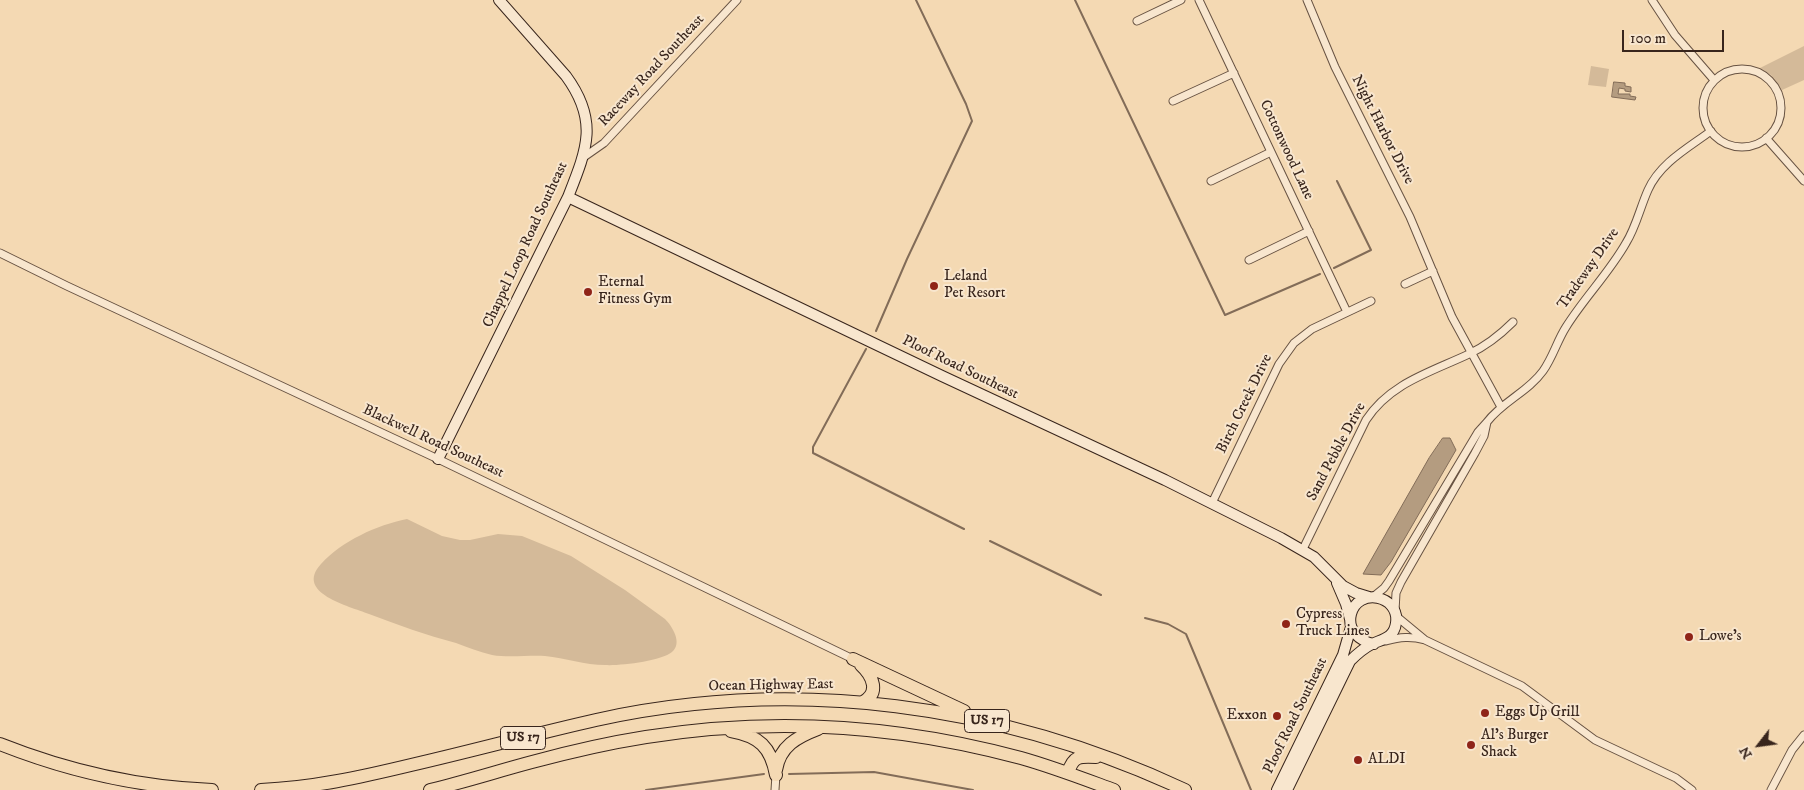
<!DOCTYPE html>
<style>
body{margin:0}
#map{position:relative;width:1804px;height:790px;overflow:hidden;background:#f4d9b3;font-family:"IM FELL DW Pica",serif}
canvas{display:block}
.north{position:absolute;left:1734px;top:720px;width:50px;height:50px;-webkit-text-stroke:4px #f8e6ce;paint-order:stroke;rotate:240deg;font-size:14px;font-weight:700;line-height:20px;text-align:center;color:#38251c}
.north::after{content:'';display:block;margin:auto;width:18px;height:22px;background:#38251c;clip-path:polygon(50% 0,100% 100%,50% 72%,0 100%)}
.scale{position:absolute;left:1622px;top:30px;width:102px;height:22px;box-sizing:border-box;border:2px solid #38251c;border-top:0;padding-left:6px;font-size:15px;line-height:18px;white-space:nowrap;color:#38251c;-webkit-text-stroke:4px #f8e6ce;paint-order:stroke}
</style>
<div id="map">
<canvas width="1804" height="790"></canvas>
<div class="north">N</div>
<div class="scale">100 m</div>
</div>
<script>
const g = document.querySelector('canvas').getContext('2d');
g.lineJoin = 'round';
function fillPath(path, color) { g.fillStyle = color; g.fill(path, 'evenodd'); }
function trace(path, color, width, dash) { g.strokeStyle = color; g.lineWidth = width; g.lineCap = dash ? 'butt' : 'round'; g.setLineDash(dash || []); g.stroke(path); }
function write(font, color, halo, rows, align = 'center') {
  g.font = font + ' "IM FELL DW Pica",serif'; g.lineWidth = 4; g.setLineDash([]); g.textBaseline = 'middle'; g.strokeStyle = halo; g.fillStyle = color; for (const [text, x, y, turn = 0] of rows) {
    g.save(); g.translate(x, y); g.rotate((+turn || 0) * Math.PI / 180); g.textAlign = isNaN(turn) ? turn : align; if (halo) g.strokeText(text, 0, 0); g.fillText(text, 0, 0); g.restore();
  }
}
const green = new Path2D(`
 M1804,46V80L1782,90L1771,75L1758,69Z
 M1591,66L1609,69L1606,87L1588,85Z
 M407,519L442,536L460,540H470L498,534L522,536L571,556L625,590L665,619C672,626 683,643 672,652C661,661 620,666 605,665C585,665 565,658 545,656C528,655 509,658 492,655C480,652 467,647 456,643C426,635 398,625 369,614C349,606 294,593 321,564C342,541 377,525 407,519Z`);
const water = new Path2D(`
 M1614,82L1625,83V86L1631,87V92L1625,91V89L1619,88L1618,94H1630V96L1636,97L1635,100L1612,97Z
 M1443,438H1450L1456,450L1391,562L1381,575L1363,574L1429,458Z`);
const stream = new Path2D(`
 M1075,0L1225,315L1320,274
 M1334,268L1371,250L1337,181
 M876,331L907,259L972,121L966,104L916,0
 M866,349L813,447V453L964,529
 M990,541L1101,595
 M1145,618L1168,624L1186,634L1251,790
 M789,774L874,772L973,790
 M646,790L764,774`);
const street = new Path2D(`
 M1199,0L1347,312
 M1307,0L1335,67L1410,217L1452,317L1501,407
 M1652,0L1675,35L1714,80
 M1137,21L1181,0
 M1703 108a39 39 0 1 1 78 0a39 39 0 1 1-78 0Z
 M1173,101L1234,73
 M1766,138L1804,181
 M584,157L604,143L737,0
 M1211,181L1271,152
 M0,253L67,286L438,459L853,659
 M1249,260L1309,231
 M1405,284L1433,271
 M1487,422C1503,401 1528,392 1543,371C1553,357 1557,341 1566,327C1584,298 1609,273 1626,243C1636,227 1640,208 1648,190C1660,163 1688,148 1711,131
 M1212,503L1279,364L1294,343L1312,329L1371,301
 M1303,549L1366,420C1390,383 1431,372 1469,354C1486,346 1500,335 1513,322
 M1373,597L1384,588L1389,581L1478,432L1487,422L1484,436L1475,453L1401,582L1396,593L1395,611
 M1425,640L1522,686L1595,740L1676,778L1692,790
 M1386,641C1400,637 1411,636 1425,640L1396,616
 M775,790L776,775
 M1771,790L1792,750L1804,735`);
const secondary = new Path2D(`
 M568,197L942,376L1165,480L1281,538L1314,557L1343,586L1356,593L1369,597
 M438,459L568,197C587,149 599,121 566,76L499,0
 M1337,583L1346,604L1350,619
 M1277,790L1343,655L1351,627
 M1287,790L1350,661C1357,654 1364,648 1372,644C1383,639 1394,638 1396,623C1400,595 1358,587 1351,614C1347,630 1359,641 1374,644`);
const highway = new Path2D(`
 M853,659L964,711
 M861,665C873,676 880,693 863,702
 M731,731C759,736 771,747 776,775
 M0,744C68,771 139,787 212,790
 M776,770C780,746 797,737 818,729
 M1068,773C1073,756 1079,756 1096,757
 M261,790C312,788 361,777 411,765C472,751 534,734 596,720C795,676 1001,704 1185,790
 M430,790C464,782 498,771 532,762C569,752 608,743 646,737C771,717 899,725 1021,758C1053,767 1084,779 1114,790`);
const markers = [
 [934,286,5,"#8f2418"],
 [588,292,5,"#8f2418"],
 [1286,624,5,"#8f2418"],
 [1689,637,5,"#8f2418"],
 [1485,713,5,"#8f2418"],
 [1277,716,5,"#8f2418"],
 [1471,745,5,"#8f2418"],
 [1358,760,5,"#8f2418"]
];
const shields = [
 [987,721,45],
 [523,738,45]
];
const shieldNames = [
 ["US 17",987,721],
 ["US 17",523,738]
];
const streetNames = [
 ["Raceway Road Southeast",652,71,-47],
 ["Night Harbor Drive",1382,130,63],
 ["Cottonwood Lane",1286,150,65],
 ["Chappel Loop Road Southeast",526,245,-65],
 ["Tradeway Drive",1589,269,-55],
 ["Ploof Road Southeast",960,368,26],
 ["Birch Creek Drive",1245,404,-64],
 ["Blackwell Road Southeast",433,442,25],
 ["Sand Pebble Drive",1337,452,-62],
 ["Ocean Highway East",771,686,-1],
 ["Ploof Road Southeast",1296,716,-64]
];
const poiNames = [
 ["Leland",944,277],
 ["Pet Resort",944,294],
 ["Eternal",598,283],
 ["Fitness Gym",598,300],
 ["Cypress",1296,615],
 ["Truck Lines",1296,632],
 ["Lowe's",1699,637],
 ["Eggs Up Grill",1495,713],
 ["Exxon",1267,716,"right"],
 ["Al's Burger",1481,736],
 ["Shack",1481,753],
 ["ALDI",1368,760]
];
fillPath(green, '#d4ba99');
fillPath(water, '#b49c80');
trace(water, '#826c58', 1);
trace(stream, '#826c58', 2);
trace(street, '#675242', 9);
trace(secondary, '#38251c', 12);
trace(highway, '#38251c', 14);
trace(street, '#f8e6ce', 7);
trace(secondary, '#f8e6ce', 10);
trace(highway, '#f4d9b3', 12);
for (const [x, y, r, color] of markers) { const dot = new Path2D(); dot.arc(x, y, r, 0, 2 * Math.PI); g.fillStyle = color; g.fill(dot); trace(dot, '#f8e6ce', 2); }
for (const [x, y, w] of shields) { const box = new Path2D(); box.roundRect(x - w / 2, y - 11.5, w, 23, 4); g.fillStyle = '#f8e6ce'; g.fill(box); trace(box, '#38251c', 1); }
write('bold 14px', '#38251c', null, shieldNames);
write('15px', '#38251c', '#f8e6ce', streetNames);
write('15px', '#38251c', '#f8e6ce', poiNames, 'left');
</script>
